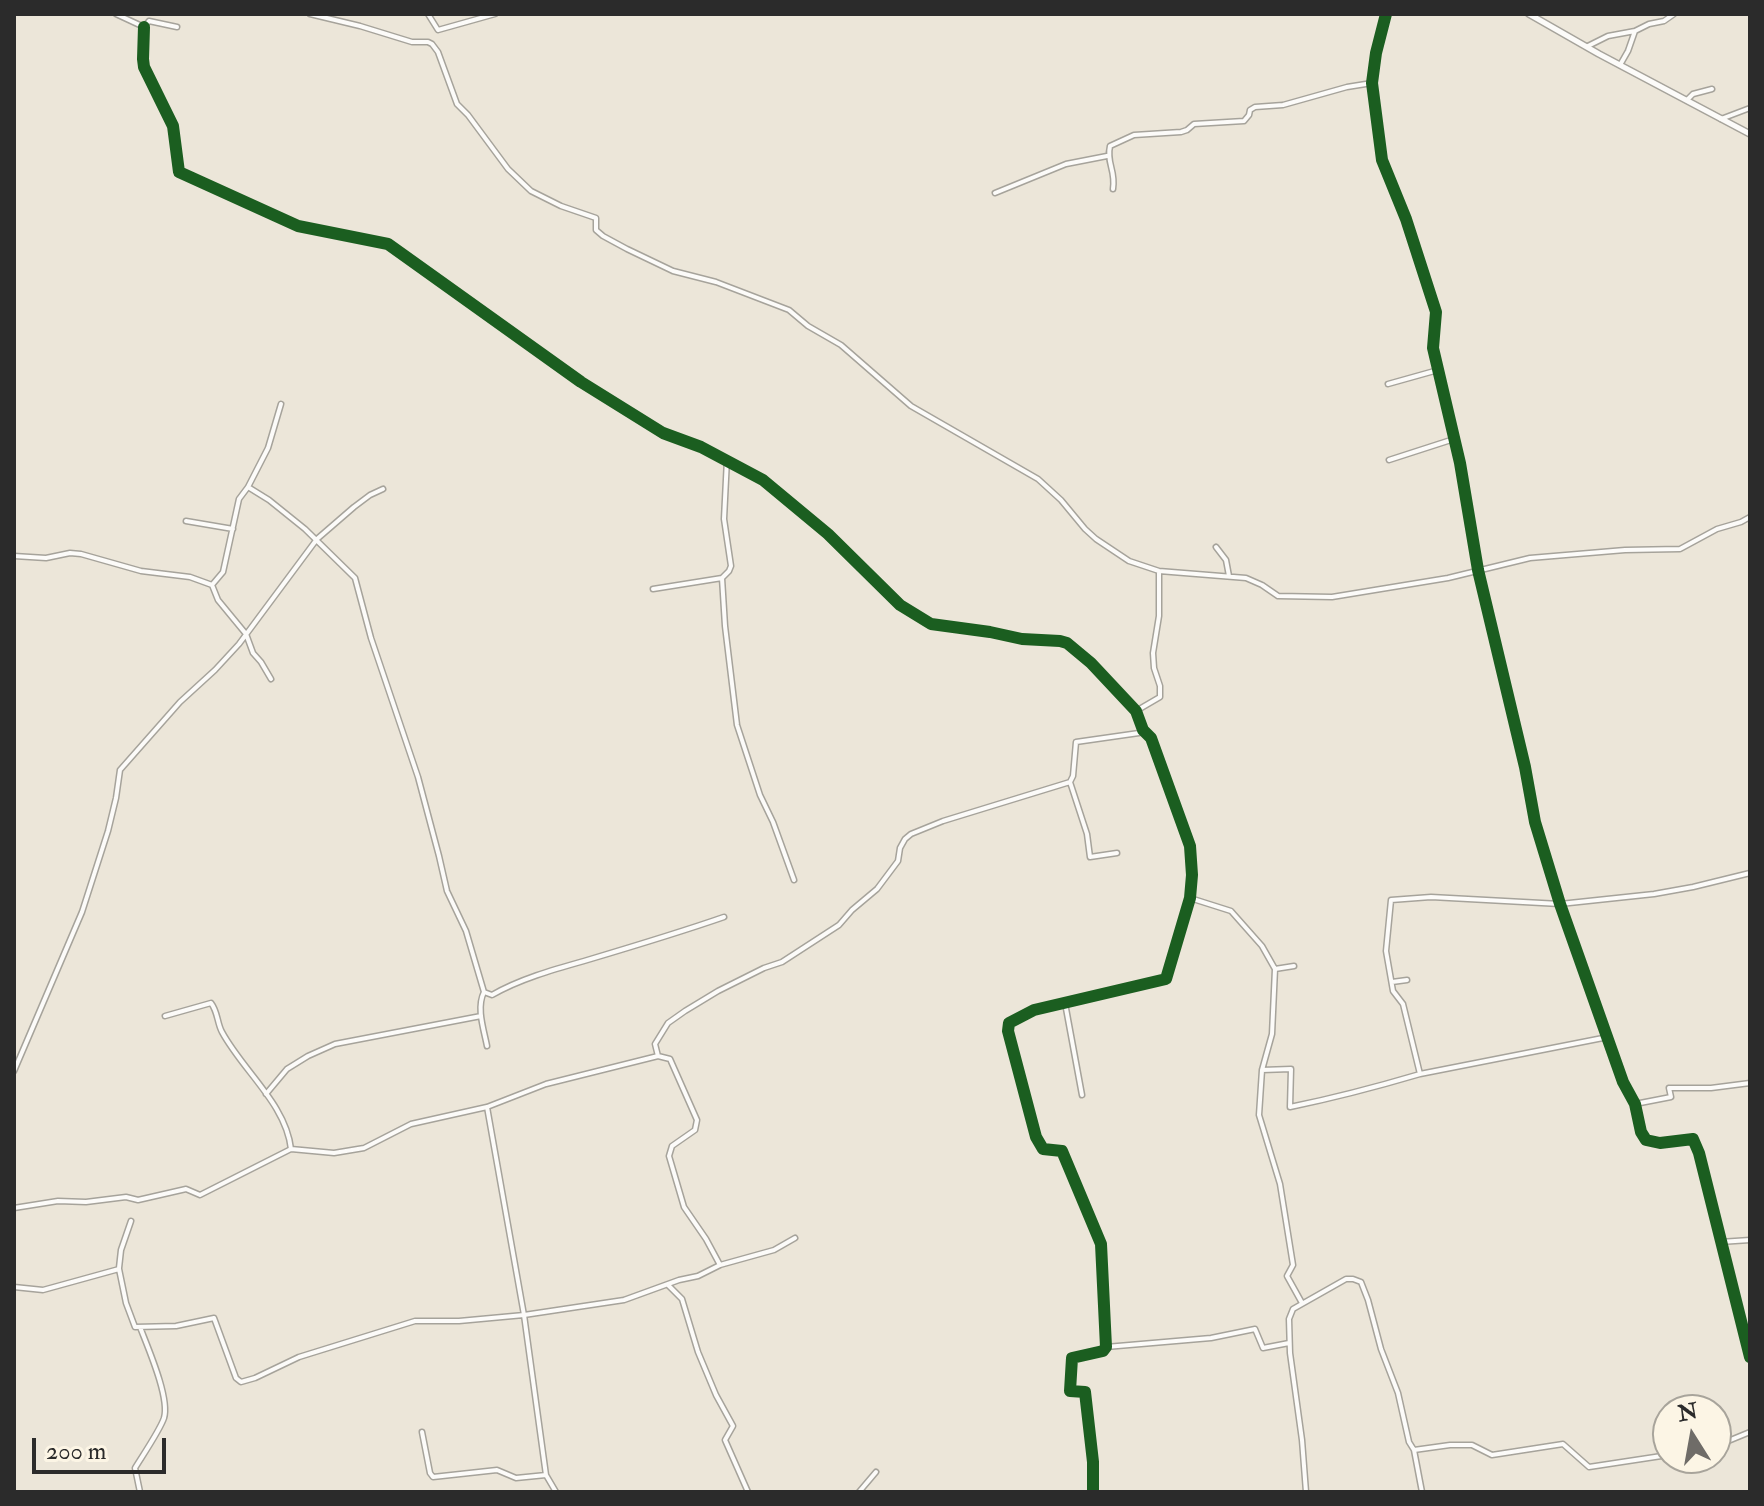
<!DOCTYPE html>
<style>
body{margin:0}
#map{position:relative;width:1764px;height:1506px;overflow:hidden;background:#ece6d9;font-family:"IM FELL Double Pica",serif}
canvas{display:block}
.frame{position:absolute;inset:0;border:16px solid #2b2b2b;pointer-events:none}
.north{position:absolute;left:1652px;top:1394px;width:80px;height:80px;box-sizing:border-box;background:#fcf5e5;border:2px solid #a8a49b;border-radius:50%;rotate:349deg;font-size:22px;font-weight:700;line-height:32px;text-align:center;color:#2b2b2b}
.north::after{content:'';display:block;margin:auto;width:28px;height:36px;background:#6f6c68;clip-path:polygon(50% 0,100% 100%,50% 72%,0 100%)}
.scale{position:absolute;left:32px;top:1438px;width:134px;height:36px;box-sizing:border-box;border:4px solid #2b2b2b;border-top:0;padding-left:10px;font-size:24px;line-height:28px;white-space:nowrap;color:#2b2b2b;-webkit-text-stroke:6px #fcf5e5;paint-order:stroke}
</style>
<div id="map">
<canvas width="1764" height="1506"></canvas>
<div class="frame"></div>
<div class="north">N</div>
<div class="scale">200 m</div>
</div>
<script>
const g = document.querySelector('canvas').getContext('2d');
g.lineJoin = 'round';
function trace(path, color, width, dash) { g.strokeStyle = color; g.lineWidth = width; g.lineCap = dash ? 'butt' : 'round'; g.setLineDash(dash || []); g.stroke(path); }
const minor = new Path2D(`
 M116,14L144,27L149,21L177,27
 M310,14L360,26L412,42H428L432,44L438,52L457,104L468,115L508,169L531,191L561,206L596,218V230L603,236L627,249L673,271L716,282L789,310L808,326L841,345L911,406L1038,479L1061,500L1085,529L1096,539L1129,561L1159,571L1246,578L1262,585L1278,596L1332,597L1448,578L1530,558L1625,550L1680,549L1717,529L1741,522L1750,517
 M428,14L438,30L495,14
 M1386,14L1376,53L1372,83L1382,160L1406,219L1436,312L1433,348L1460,463L1478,570L1525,767L1535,822L1560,904L1623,1082L1635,1104L1641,1132L1646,1140L1660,1143L1693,1139L1699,1153L1750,1357
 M144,27L143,59L144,67L173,126L179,172L298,226L388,244L581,382L663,433L701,447L763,480L828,534L900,605L931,624L990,632L1022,639L1060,641L1067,643L1091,663L1136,711L1143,730L1151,738L1190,846L1192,875L1190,898L1166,979L1034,1010L1009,1023L1008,1031L1036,1137L1043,1149L1062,1151L1101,1244L1106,1347L1103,1351L1072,1358L1070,1391L1085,1392L1093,1462V1492
 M1588,46L1608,36L1635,31L1649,24L1664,21L1674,14
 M1620,65L1628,51L1635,31
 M1687,100L1693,94L1712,89
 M1721,119L1750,108
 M1113,189C1116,170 1106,163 1110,146L1134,135L1181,132L1187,130L1194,124L1244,121L1249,115L1250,110L1255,107L1283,105L1347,87L1372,83
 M995,193L1066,164L1107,156
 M1388,384L1438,370
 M727,459L724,519L731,566L729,571L722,578L725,626L737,725L760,795L773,822L794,880
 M1389,460L1454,439
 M248,487L269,500L305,529L355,578L371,638L418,777L439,856L447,891L466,931L484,992C476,1008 484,1030 487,1046
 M186,521L233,529
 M1216,547L1226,560L1229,576
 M14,556L46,558L70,553L81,554L141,571L190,577L212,585L218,600L246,634L253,653L261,662L271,679
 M212,585L223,572L239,499L248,487L268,448L281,404
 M653,589L722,578
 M1136,711L1160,697V686L1154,668L1153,653L1159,616V571
 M1070,782L1087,834L1090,857L1117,853
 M1190,898L1231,911L1262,946L1275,969L1272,1034L1262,1070L1259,1115L1280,1184L1293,1265L1287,1276L1302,1303
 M1275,969L1294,966
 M1392,982L1407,980
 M484,992L492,995C520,979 552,970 584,961C631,947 678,933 724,917
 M1065,1003L1082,1095
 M165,1016L211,1003C218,1012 217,1023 222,1032C243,1071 286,1104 291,1149
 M1608,1037L1420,1074L1403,1004L1393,991L1386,951L1391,900L1431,897L1560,904L1654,894L1693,887L1750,873
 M1262,1070L1291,1069L1290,1107C1334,1098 1376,1087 1420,1074
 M14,1071L82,912L108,831L116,798L120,770L180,702L215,670L239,644L317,539L354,507L370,495L383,489
 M266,1094L287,1069L308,1056L335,1044L481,1016
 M1635,1104L1671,1097L1669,1088H1711L1750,1083
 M487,1107L524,1315L546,1475L556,1492
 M14,1208L58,1201L86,1202L126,1197L138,1200L186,1189L200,1195L291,1149L334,1153L364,1148L411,1124L487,1107L546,1084L658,1056
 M795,1238L774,1250L720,1265L706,1239L684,1207L669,1156L672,1146L695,1130L697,1120L670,1059L658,1056L655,1044L668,1023L685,1011L718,991L764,968L782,962L839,925L852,910L877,889L898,861L900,848L905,839L911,834L943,821L1070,782L1073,776L1076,742L1139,733L1143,730
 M1720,1242L1750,1240
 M119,1268L121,1250L131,1221
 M668,1285L682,1299L698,1352L716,1395L733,1426L725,1440L748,1492
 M14,1287L43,1290L119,1269L126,1303L135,1327L176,1326L214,1318L236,1378L241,1382L255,1378L299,1357L415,1321H459L524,1315L624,1300L679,1280L698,1276L720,1265
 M1106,1347L1211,1338L1255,1329L1263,1348L1289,1343
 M422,1432L430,1473L433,1477L497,1470L516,1478L546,1475
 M1716,1446L1750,1432
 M1414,1450L1450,1445H1472L1492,1455L1563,1444L1589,1467L1668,1455
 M140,1492L135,1468C143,1455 160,1430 164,1418C170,1398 148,1348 140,1327
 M859,1492L876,1472
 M1306,1492L1302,1440L1290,1353L1289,1319L1293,1309L1346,1279H1353L1361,1282L1368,1300L1381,1349L1398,1393L1409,1442L1414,1450L1422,1492`);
const tertiary = new Path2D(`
 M1529,14L1599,54L1750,134`);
const cycleway = new Path2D(`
 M1386,14L1376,53L1372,83L1382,160L1406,219L1436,312L1433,348L1460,463L1478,570L1525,767L1535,822L1560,904L1623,1082L1635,1104L1641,1132L1646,1140L1660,1143L1693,1139L1699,1153L1750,1357
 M144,27L143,59L144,67L173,126L179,172L298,226L388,244L581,382L663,433L701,447L763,480L828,534L900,605L931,624L990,632L1022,639L1060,641L1067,643L1091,663L1136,711L1143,730L1151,738L1190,846L1192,875L1190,898L1166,979L1034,1010L1009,1023L1008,1031L1036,1137L1043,1149L1062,1151L1101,1244L1106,1347L1103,1351L1072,1358L1070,1391L1085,1392L1093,1462V1492`);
trace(minor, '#a6a39b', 7);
trace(tertiary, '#a6a39b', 8);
trace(minor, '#fcfbf9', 4);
trace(tertiary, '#fcfbf9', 5);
trace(cycleway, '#1b5e20', 12);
</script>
